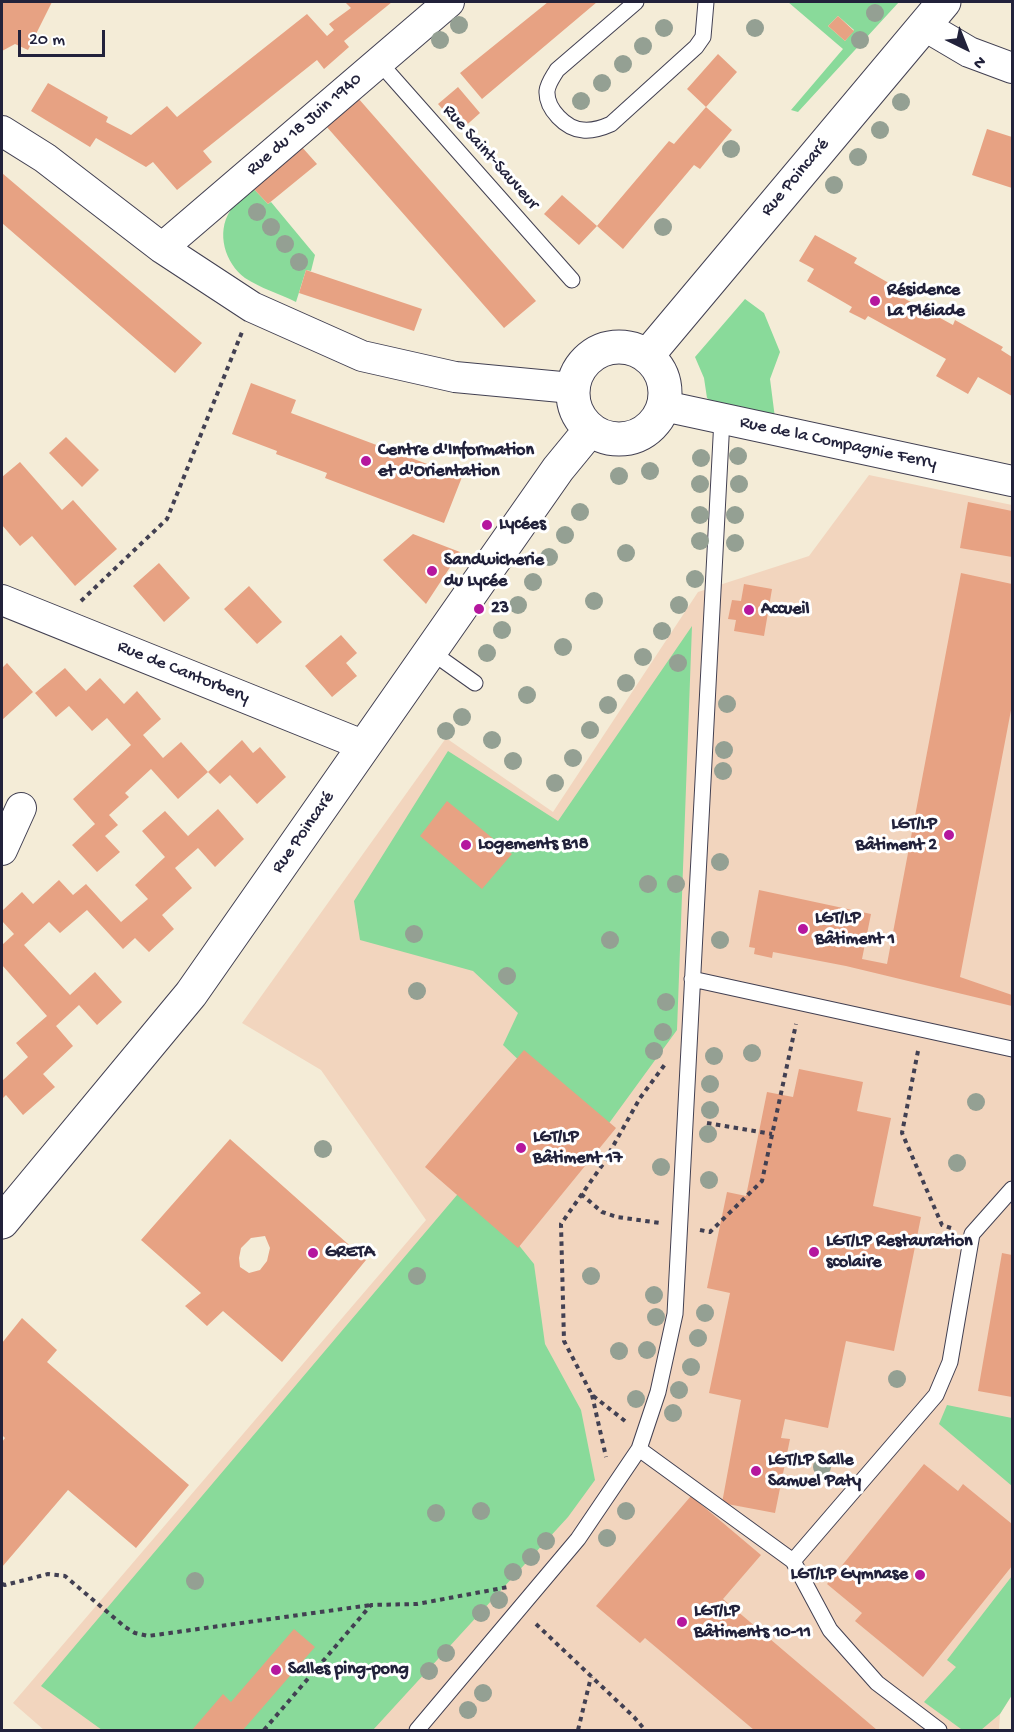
<!DOCTYPE html>
<meta charset="utf-8">
<style>
body{margin:0}
#map{position:relative;width:1014px;height:1732px;overflow:hidden;background:#f4ecd7;font-family:"Gochi Hand",sans-serif}
canvas{display:block}
.frame{position:absolute;inset:0;border:3px solid #22223b;pointer-events:none}
.north{position:absolute;left:936px;top:18px;width:60px;height:60px;-webkit-text-stroke:4px #fff;paint-order:stroke;rotate:137deg;font-size:16px;font-weight:700;line-height:24px;text-align:center;color:#22223b}
.north::after{content:'';display:block;margin:auto;width:21px;height:27px;background:#22223b;clip-path:polygon(50% 0,100% 100%,50% 72%,0 100%)}
.scale{position:absolute;left:18px;top:30px;width:87px;height:27px;box-sizing:border-box;border:3px solid #22223b;border-top:0;padding-left:8px;font-size:18px;line-height:21px;white-space:nowrap;color:#22223b;-webkit-text-stroke:4px #fff;paint-order:stroke}
</style>
<div id="map">
<canvas width="1014" height="1732"></canvas>
<div class="frame"></div>
<div class="north">N</div>
<div class="scale">20 m</div>
</div>
<script>
const g = document.querySelector('canvas').getContext('2d');
g.lineJoin = 'round';
function fillPath(path, color) { g.fillStyle = color; g.fill(path, 'evenodd'); }
function trace(path, color, width, dash) { g.strokeStyle = color; g.lineWidth = width; g.lineCap = dash ? 'butt' : 'round'; g.setLineDash(dash || []); g.stroke(path); }
function write(font, color, halo, rows, align = 'center') {
  g.font = font + ' "Gochi Hand",sans-serif'; g.lineWidth = 6; g.setLineDash([]); g.textBaseline = 'middle'; g.strokeStyle = halo; g.fillStyle = color; for (const [text, x, y, turn = 0] of rows) {
    g.save(); g.translate(x, y); g.rotate((+turn || 0) * Math.PI / 180); g.textAlign = isNaN(turn) ? turn : align; if (halo) g.strokeText(text, 0, 0); g.fillText(text, 0, 0); g.restore();
  }
}
const built = new Path2D(`
 M869,475L1012,505V1695L1000,1714L999,1730H44L13,1703L426,1220L321,1070L242,1023L446,738L553,812L698,592L809,556Z`);
const green = new Path2D(`
 M788,2H899L798,112L791,110L843,49ZM838,16L854,30L845,41L828,26Z
 M252,187L268,204L271,202L315,255L311,271L306,270L296,302C280,294 260,288 245,278C225,263 216,233 230,211C236,202 245,195 252,187Z
 M745,299L764,313L780,352L770,379L775,418L716,405L707,398L704,378L695,357Z
 M692,626L677,1030L599,1137L503,1045L518,1013L473,971L360,940L354,901L448,751L558,821Z
 M468,1182L534,1264L545,1344L581,1410L595,1480L568,1517L373,1730H102L41,1686Z
 M947,1405L1012,1418V1486L939,1424Z
 M1012,1576V1695L1000,1714L981,1730L961,1729L924,1702L956,1667L947,1660Z`);
const building = new Path2D(`
 M2,2H52L28,50L15,44L2,51Z
 M345,2H392L344,41L349,47L324,69L317,60L203,151L212,162L177,190L153,162L146,167L96,138L90,147L31,111L48,83L108,117L106,122L131,135L167,106L177,117L307,14L327,36L334,30L329,24L351,8Z
 M548,2H597L482,99L460,73Z
 M838,16L854,31L845,41L828,26Z
 M718,54L737,72L706,107L687,89Z
 M458,87L480,113L461,130L438,104Z
 M358,98L536,301L504,328L326,126Z
 M706,107L732,130L700,169L694,165L623,249L597,226L579,245L544,214L562,195L597,226L669,141L674,144Z
 M987,129L1012,137V188L972,175Z
 M301,146L317,164L268,204L252,187Z
 M2,173L202,343L175,373L2,223Z
 M815,235L857,258L854,263L901,290L898,295L953,325L955,320L1003,347L1001,350L1012,357V396L978,377L968,394L936,376L946,359L868,316L865,320L849,312L852,307L807,281L814,269L799,261Z
 M306,270L422,309L414,331L299,293Z
 M251,383L296,400L291,413L462,477L444,523L325,478L327,473L276,454L277,451L232,434Z
 M66,437L99,470L82,487L49,453Z
 M20,462L62,510L73,500L117,549L75,586L32,536L20,546L2,525V477Z
 M968,502L1012,511V557L960,548Z
 M413,534L460,552L426,604L383,560Z
 M159,563L190,598L164,622L133,586Z
 M961,573L1012,584V705L960,977L1012,995V1006L846,966L773,952L772,958L754,954L755,948L749,947L759,890L871,914L862,959L887,964Z
 M744,584L772,589L764,636L734,631L736,620L728,619L732,600L741,601Z
 M249,586L282,622L257,644L224,609Z
 M341,635L357,653L346,663L357,676L332,697L305,666Z
 M7,663L33,692L2,720V668Z
 M65,668L86,691L100,678L124,704L137,691L161,719L143,735L163,758L181,742L208,772L178,799L151,769L125,793L129,797L109,815L118,825L105,836L120,852L97,872L72,845L95,824L73,799L131,745L107,718L92,731L69,706L56,717L35,693Z
 M242,740L253,753L260,747L286,777L257,804L230,775L220,784L208,772Z
 M447,801L512,854L482,889L420,836Z
 M218,809L244,839L215,867L198,848L175,868L192,888L162,915L174,929L149,952L135,938L123,949L87,910L60,933L49,922L24,945L70,995L95,972L122,1002L97,1025L79,1005L56,1026L73,1046L43,1074L55,1087L23,1115L6,1095L2,1099V1081L28,1057L16,1043L47,1016L2,965V945L14,934L2,921V911L22,892L33,904L59,880L73,895L86,884L121,922L148,899L135,885L165,857L142,831L165,811L188,836Z
 M524,1050L616,1128L518,1248L425,1167Z
 M799,1069L863,1082L857,1111L891,1118L873,1206L921,1217L894,1351L846,1341L828,1428L785,1419L781,1438L790,1439L775,1513L722,1503L741,1400L709,1393L730,1293L707,1288L727,1192L746,1196L767,1092L793,1097Z
 M230,1139L366,1260L282,1362L223,1311L207,1326L185,1306L201,1293L141,1240ZM265,1236L270,1248L267,1261L260,1270L249,1273L240,1267L239,1258L241,1248L251,1238Z
 M1002,1253L1012,1255V1397L978,1391Z
 M22,1318L57,1350L47,1362L189,1485L136,1548L68,1490L2,1567V1442L5,1438L2,1435V1343Z
 M924,1464L958,1491L963,1484L1012,1524V1566L923,1677L855,1621L862,1613L827,1584Z
 M691,1496L761,1555L723,1599L877,1730H754L645,1638L640,1643L596,1606Z
 M294,1629L315,1647L243,1730H192L223,1694L231,1702Z`);
const path = new Path2D(`
 M81,601L167,519L242,332
 M918,1051L902,1133L942,1225L951,1228
 M707,1123L772,1134
 M581,1194L602,1212L617,1217L660,1223
 M700,1230L710,1232L762,1181L796,1024
 M592,1395L606,1457
 M625,1421L592,1395L564,1341L561,1224L603,1164L640,1098L666,1063
 M2,1584L5,1585L48,1574L65,1576L125,1627L135,1633L148,1636L371,1605
 M536,1624L634,1717L645,1730
 M264,1730L371,1605L417,1604L508,1587
 M578,1730L591,1677`);
const lane = new Path2D(`
 M636,2L557,70C553,77 548,83 547,91C546,109 566,129 583,130C593,131 602,128 611,124L696,47L703,37L706,2
 M379,62L572,280
 M430,651L475,683
 M692,979L1012,1049
 M639,1449L793,1561L830,1630L877,1683L939,1730
 M793,1561L936,1395L950,1362L972,1234L1012,1189
 M417,1730L578,1539L639,1449L658,1392L675,1314L722,419`);
const street = new Path2D(`
 M925,26L969,52L1012,68
 M2,131L45,158L162,248L252,307L362,356L455,377L572,388
 M162,248L449,2
 M664,406L1012,481
 M2,600L365,746
 M2,850L21,808`);
const secondary = new Path2D(`
 M573 393a46 46 0 1 1 92 0a46 46 0 1 1-92 0Z
 M647,356L944,2
 M2,1222L191,994L476,586L558,469L590,430`);
const trees = [
 [875,13],
 [459,25],
 [664,28],
 [755,28],
 [440,40],
 [860,40],
 [643,46],
 [623,64],
 [602,83],
 [581,101],
 [901,102],
 [880,130],
 [731,149],
 [858,157],
 [834,185],
 [257,212],
 [271,227],
 [663,227],
 [285,244],
 [299,262],
 [738,456],
 [701,458],
 [650,471],
 [619,476],
 [700,484],
 [739,484],
 [580,512],
 [700,515],
 [735,515],
 [565,535],
 [700,541],
 [735,543],
 [626,553],
 [549,557],
 [695,579],
 [533,582],
 [594,601],
 [518,605],
 [679,605],
 [502,630],
 [662,631],
 [563,647],
 [487,653],
 [643,657],
 [678,663],
 [626,683],
 [527,695],
 [727,704],
 [608,705],
 [462,717],
 [590,730],
 [446,731],
 [492,740],
 [724,750],
 [573,758],
 [513,761],
 [723,771],
 [555,783],
 [720,862],
 [648,884],
 [676,884],
 [414,934],
 [610,940],
 [720,940],
 [507,976],
 [417,991],
 [666,1002],
 [663,1032],
 [654,1051],
 [752,1053],
 [714,1056],
 [710,1084],
 [976,1102],
 [710,1110],
 [708,1134],
 [323,1149],
 [957,1163],
 [661,1167],
 [709,1180],
 [417,1276],
 [591,1276],
 [654,1295],
 [705,1313],
 [656,1317],
 [698,1338],
 [647,1350],
 [619,1351],
 [691,1367],
 [897,1379],
 [679,1390],
 [636,1399],
 [673,1413],
 [822,1467],
 [481,1511],
 [626,1511],
 [436,1513],
 [607,1538],
 [546,1541],
 [531,1557],
 [513,1572],
 [195,1581],
 [499,1600],
 [481,1613],
 [446,1653],
 [429,1671],
 [483,1693],
 [468,1710]
];
const markers = [
 [875,301,6,"#b5179e"],
 [366,461,6,"#b5179e"],
 [487,525,6,"#b5179e"],
 [432,571,6,"#b5179e"],
 [479,609,6,"#b5179e"],
 [749,610,6,"#b5179e"],
 [949,835,6,"#b5179e"],
 [466,845,6,"#b5179e"],
 [803,929,6,"#b5179e"],
 [521,1148,6,"#b5179e"],
 [814,1252,6,"#b5179e"],
 [313,1253,6,"#b5179e"],
 [756,1471,6,"#b5179e"],
 [920,1575,6,"#b5179e"],
 [682,1622,6,"#b5179e"],
 [276,1670,6,"#b5179e"]
];
const streetNames = [
 ["Rue du 18 Juin 1940",305,125,-41],
 ["Rue Saint-Sauveur",490,158,48],
 ["Rue Poincaré",796,178,-50],
 ["Rue de la Compagnie Ferry",838,444,12],
 ["Rue de Cantorbery",183,673,22],
 ["Rue Poincaré",304,833,-55]
];
const poiNames = [
 ["Résidence",887,291],
 ["La Pléiade",887,312],
 ["Centre d'Information",378,451],
 ["et d'Orientation",378,472],
 ["Lycées",499,525],
 ["Sandwicherie",444,561],
 ["du Lycée",444,582],
 ["23",491,609],
 ["Accueil",761,610],
 ["LGT/LP",937,825,"right"],
 ["Bâtiment 2",937,846,"right"],
 ["Logements B18",478,845],
 ["LGT/LP",815,919],
 ["Bâtiment 1",815,940],
 ["LGT/LP",533,1138],
 ["Bâtiment 17",533,1159],
 ["LGT/LP Restauration",826,1242],
 ["scolaire",826,1263],
 ["GRETA",325,1253],
 ["LGT/LP Salle",768,1461],
 ["Samuel Paty",768,1482],
 ["LGT/LP Gymnase",908,1575,"right"],
 ["LGT/LP",694,1612],
 ["Bâtiments 10-11",694,1633],
 ["Salles ping-pong",288,1670]
];
fillPath(built, '#f2d5be');
fillPath(green, '#89da9a');
fillPath(building, '#e7a283');
trace(lane, '#424052', 17);
trace(street, '#424052', 32);
trace(secondary, '#424052', 35);
trace(path, '#424052', 4, [4.5, 4.5]);
trace(lane, '#fff', 15);
trace(street, '#fff', 30);
trace(secondary, '#fff', 33);
g.fillStyle = '#94a093';
for (const [x, y] of trees) { g.beginPath(); g.arc(x, y, 9, 0, 2 * Math.PI); g.fill(); }
for (const [x, y, r, color] of markers) { const dot = new Path2D(); dot.arc(x, y, r, 0, 2 * Math.PI); g.fillStyle = color; g.fill(dot); trace(dot, '#fff', 2); }
write('18px', '#22223b', '#fff', streetNames);
write('bold 18px', '#22223b', '#fff', poiNames, 'left');
</script>
